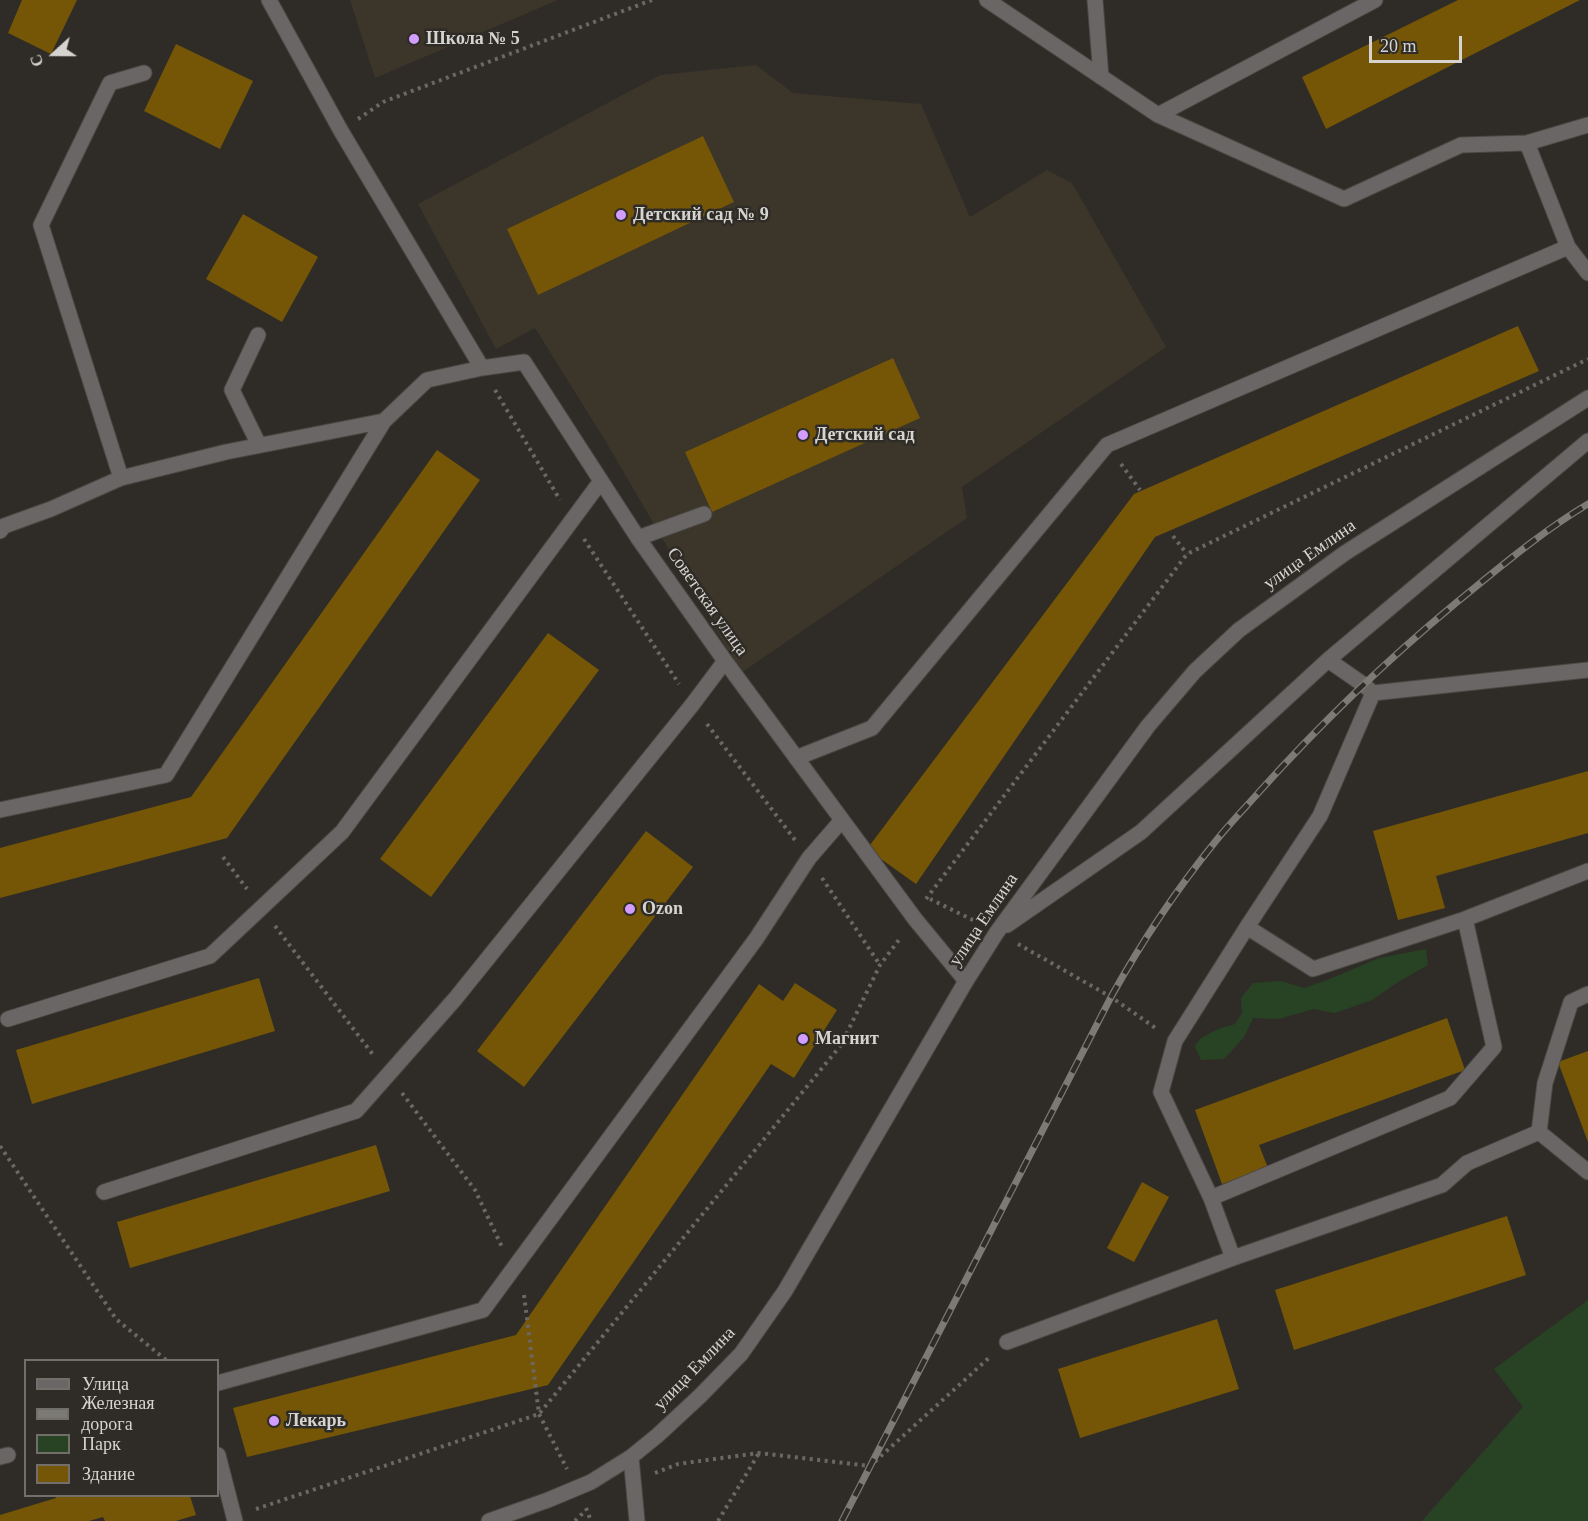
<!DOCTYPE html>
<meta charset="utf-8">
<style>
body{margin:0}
#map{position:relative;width:1588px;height:1521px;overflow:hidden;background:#2f2c27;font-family:"Times New Roman",serif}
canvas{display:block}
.legend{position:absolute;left:24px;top:1359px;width:195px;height:138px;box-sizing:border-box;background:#2f2c27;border:2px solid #726f6b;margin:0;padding:8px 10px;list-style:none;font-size:18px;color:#d6d4d1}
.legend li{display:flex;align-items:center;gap:12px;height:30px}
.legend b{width:30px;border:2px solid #726f6b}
.north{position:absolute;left:24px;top:24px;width:60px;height:60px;-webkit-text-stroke:4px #2f2c27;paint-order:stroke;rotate:249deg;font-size:16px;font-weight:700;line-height:24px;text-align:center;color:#d6d4d1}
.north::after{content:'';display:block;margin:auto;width:21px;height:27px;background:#d6d4d1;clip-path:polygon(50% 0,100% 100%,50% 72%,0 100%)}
.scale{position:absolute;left:1369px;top:36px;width:93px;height:27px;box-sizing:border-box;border:3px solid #d6d4d1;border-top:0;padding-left:8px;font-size:18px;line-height:21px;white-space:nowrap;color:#d6d4d1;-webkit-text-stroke:4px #2f2c27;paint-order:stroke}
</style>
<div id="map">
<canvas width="1588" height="1521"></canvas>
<ul class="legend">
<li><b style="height:8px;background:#696665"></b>Улица</li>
<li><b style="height:8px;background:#7c7a75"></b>Железная дорога</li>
<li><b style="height:16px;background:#284324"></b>Парк</li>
<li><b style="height:16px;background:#755606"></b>Здание</li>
</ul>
<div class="north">С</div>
<div class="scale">20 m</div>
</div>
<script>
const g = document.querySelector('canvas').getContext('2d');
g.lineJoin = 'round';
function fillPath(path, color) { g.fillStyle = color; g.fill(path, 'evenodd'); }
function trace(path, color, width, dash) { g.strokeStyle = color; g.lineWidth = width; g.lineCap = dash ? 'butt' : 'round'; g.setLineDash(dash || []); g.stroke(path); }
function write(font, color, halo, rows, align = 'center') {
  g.font = font + ' "Times New Roman",serif'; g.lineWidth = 5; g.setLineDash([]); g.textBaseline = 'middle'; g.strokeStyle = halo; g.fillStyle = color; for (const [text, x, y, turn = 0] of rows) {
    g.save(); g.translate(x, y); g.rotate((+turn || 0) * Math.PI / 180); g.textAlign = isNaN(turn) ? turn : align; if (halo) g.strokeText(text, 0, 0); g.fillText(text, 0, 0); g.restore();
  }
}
const built = new Path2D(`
 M350,0H558L375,78Z
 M756,65L793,93L921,104L970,217L1047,170L1072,183L1166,347L962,487L967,518L741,673L606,442L535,328L496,349L418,204L660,75Z`);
const green = new Path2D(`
 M1426,949L1428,965L1398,982L1372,1000L1335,1013L1313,1009L1279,1019L1253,1018L1244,1037L1224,1059L1201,1060L1195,1046L1201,1038L1218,1029L1235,1024L1242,1013L1241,998L1253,983L1281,981L1304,988L1330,979L1379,958Z
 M1588,1300V1521H1422L1523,1407L1494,1369Z`);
const building = new Path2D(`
 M22,0H77L51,54L8,33Z
 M1458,0H1580L1326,129L1302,77Z
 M176,44L253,81L220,149L144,111Z
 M703,136L734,202L538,295L507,229Z
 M243,214L318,257L282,322L206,279Z
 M1518,326L1539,371L1155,537L916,884L867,849L1134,494Z
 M893,358L920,418L712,512L685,452Z
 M437,450L480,480L227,838L0,898V848L191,797Z
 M548,633L599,670L431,897L380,859Z
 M1588,771V833L1436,876L1445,908L1398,920L1373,831Z
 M646,831L693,867L524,1087L477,1051Z
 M259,978L275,1031L32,1104L16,1050Z
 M795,983L837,1010L794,1078L771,1064L548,1385L247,1457L233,1408L516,1335L759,984L783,1001Z
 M1447,1018L1465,1070L1259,1145L1268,1168L1222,1184L1195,1110Z
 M1588,1051V1142L1558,1062Z
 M376,1145L390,1191L130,1268L117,1222Z
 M1142,1182L1169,1197L1134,1262L1107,1248Z
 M1507,1216L1526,1275L1294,1350L1275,1290Z
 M1217,1319L1239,1389L1080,1438L1058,1369Z
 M55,1496H190L196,1515L176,1521H105L103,1517L89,1521H0V1515L56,1498Z`);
const path = new Path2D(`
 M358,119L383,102L652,0
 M495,390L560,500
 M1121,464L1140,490
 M1173,536L1187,554
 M584,539L679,684
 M707,724L795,840
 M223,857L247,889
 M822,878L880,965
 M926,899L1187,554L1588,359
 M930,899L977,922
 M275,926L374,1056
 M1018,944L1111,997L1157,1029
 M402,1093L475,1190L502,1247
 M0,1146L116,1319L166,1360
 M524,1295L539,1414L567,1469
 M655,1473L678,1464L759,1453L870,1466L991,1356
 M586,1508L591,1521
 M256,1509L539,1414L841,1045L880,965L901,937
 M575,1521L585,1511
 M718,1521L759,1453`);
const minor = new Path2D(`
 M269,0L341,131L482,368
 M987,0L1158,115L1344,199L1461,145L1527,143L1568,247L1588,273
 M1095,0L1101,77
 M1158,115L1375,0
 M1527,143L1588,125
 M258,335L232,390L259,445
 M121,478L41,225L110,83L144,73
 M0,531L4,526L51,509L121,478L226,452L384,421
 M638,538L704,514
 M1328,660L1364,685L1373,693
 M796,758L872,728L1107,445L1568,247
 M0,810L166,775L384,421L427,380L482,368L524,362L638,538L725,661L915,919L966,981
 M1007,925L1141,832L1328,660L1588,441
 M1247,927L1313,969L1465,919L1588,871
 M8,1019L210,956L342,832L601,481
 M1539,1132L1545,1083L1571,1002L1588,994
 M1539,1132L1588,1172
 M104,1192L356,1111L455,999L692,705L725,661
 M1211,1198L1450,1098L1494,1047L1465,919
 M1233,1258L1211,1198L1161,1092L1175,1041L1247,927L1320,816L1373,693L1588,670
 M1007,1342L1233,1258L1442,1185L1467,1163L1539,1132
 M218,1383L483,1310L756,939L809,858L842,820
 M218,1455L235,1521
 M0,1457L8,1455
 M631,1457L637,1521
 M489,1521L548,1500L591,1482L631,1457L658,1435L700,1396L741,1354L785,1291L966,981L997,932L1148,726L1195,671L1239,630L1345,553L1588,398`);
const rail = new Path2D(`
 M842,1521L1111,997C1141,943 1176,890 1215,842C1229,824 1245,808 1260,791C1321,723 1387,660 1457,602C1499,568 1541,532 1588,504`);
const markers = [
 [414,39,6,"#d29dfd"],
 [621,215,6,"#d29dfd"],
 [803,435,6,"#d29dfd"],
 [630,909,6,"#d29dfd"],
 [803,1039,6,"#d29dfd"],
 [274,1421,6,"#d29dfd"]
];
const poiNames = [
 ["Школа № 5",426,39],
 ["Детский сад № 9",633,215],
 ["Детский сад",815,435],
 ["Ozon",642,909],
 ["Магнит",815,1039],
 ["Лекарь",286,1421]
];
const streetNames = [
 ["улица Емлина",1310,555,-35],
 ["Советская улица",707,602,55],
 ["улица Емлина",984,920,-56],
 ["улица Емлина",695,1369,-46]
];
fillPath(built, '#3b352a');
fillPath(green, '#284324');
fillPath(building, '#755606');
trace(minor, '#4a4742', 17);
trace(path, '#6b6864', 4, [3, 4.5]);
trace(minor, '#696665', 15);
trace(rail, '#7c7a75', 7);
trace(rail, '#2f2c27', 4.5, [14]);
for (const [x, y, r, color] of markers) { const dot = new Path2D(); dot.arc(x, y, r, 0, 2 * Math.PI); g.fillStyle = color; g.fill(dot); trace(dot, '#2f2c27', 2); }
write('bold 18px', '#d6d4d1', '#2f2c27', poiNames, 'left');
write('18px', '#d6d4d1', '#2f2c27', streetNames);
</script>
